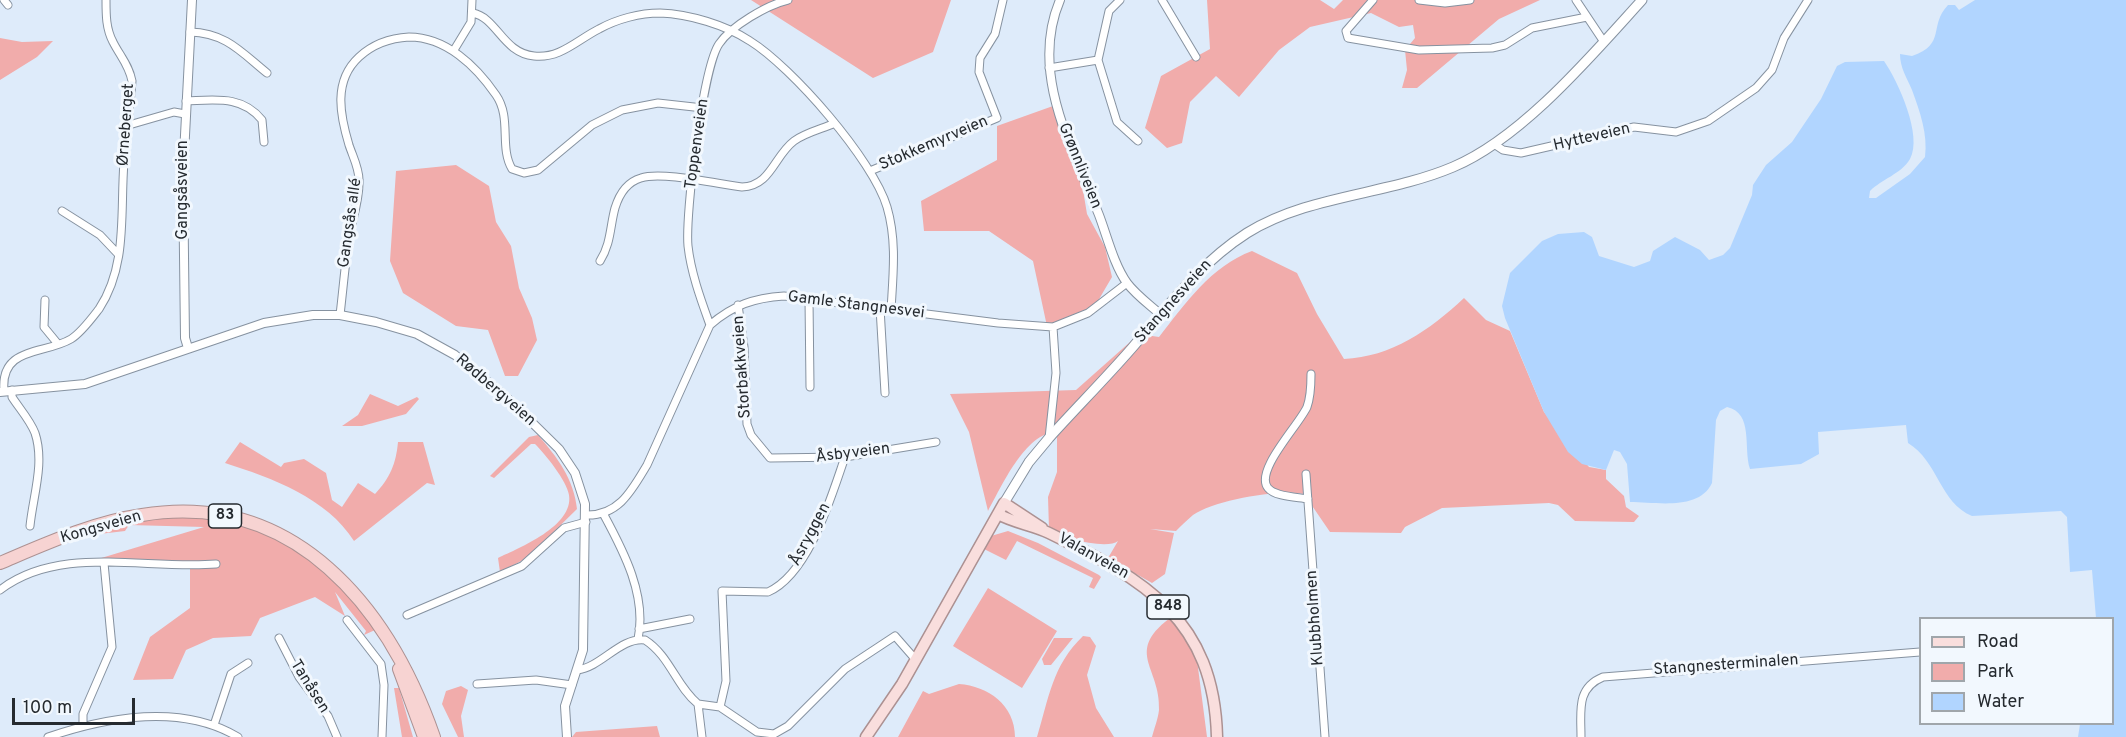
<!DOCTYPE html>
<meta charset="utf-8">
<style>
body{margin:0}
#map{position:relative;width:2126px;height:737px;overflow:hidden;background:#deebfa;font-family:Overpass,sans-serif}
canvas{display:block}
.legend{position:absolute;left:1919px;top:617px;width:195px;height:108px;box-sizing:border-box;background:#f2f8fe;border:2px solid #a0a6ab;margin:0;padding:8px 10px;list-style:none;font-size:18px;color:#252a2f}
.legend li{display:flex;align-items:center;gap:12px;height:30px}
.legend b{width:30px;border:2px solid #a0a6ab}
.scale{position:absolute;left:12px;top:698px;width:123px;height:27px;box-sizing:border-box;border:3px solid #252a2f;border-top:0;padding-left:8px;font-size:18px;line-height:21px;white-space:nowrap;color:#252a2f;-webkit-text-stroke:4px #f2f8fe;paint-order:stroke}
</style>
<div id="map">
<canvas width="2126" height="737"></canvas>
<ul class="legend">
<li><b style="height:8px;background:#f9dedd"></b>Road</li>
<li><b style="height:16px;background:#f1acab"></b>Park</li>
<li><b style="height:16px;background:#b1d5ff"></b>Water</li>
</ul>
<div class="scale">100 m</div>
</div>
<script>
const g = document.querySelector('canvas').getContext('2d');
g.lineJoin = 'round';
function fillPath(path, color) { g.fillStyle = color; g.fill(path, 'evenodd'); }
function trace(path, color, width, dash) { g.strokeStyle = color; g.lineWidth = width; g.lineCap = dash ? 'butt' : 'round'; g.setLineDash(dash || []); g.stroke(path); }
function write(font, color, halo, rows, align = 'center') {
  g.font = font + ' Overpass,sans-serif'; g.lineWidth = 6; g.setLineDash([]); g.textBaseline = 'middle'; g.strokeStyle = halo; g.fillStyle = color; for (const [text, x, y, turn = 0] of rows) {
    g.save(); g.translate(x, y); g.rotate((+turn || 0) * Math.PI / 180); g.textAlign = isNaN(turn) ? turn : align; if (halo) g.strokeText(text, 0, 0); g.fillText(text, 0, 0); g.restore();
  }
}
const green = new Path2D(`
 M751,0H951L933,52L873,78Z
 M1207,0H1320L1334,9L1343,0H1540L1499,19L1417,88H1402L1407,70L1405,50L1415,38L1413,25L1399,27L1371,13L1310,27L1279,50L1239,97L1216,76L1190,102L1182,143L1167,148L1145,128L1161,76L1210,49Z
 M0,38L22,42L53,41L37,57L0,80Z
 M1053,106L1082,184L1087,214L1105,247L1112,277L1095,306L1048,331L1033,261L989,231H924L921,201L997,160V126Z
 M456,165L489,186L496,222L511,246L519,288L532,318L537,340L518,376H505L488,330L456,326L403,293L390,261L396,171Z
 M1252,251L1297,273L1317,314L1344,359C1391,357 1430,330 1464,298L1486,320L1510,331L1544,412L1589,467L1606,470V479L1624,496L1626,507L1639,516L1634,522L1575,521L1558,505L1549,503L1442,508L1405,527L1401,533L1330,532L1304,494C1278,489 1215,500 1193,515C1187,520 1181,526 1176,531L1150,529L1174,533L1165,574L1152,583L1108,558L1118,541C1107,550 1060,538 1049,529L1048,497L1057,472V432C1025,432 1001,488 988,511L969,432L950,394L1076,390L1139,334L1159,337C1185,304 1211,266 1252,251Z
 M370,394L398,406L417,397L419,399L406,414L362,426H342L358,415Z
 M538,435C557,457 574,479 577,509L527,558L500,572L498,558C519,548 574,526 569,495C567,481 545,454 535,444H531L494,478L490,476L529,437Z
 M240,442L281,467L284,463L304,459L326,473L332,500L342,507L358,483L375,494C390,478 396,464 398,442H423L435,485L427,483L354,541C327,498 272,478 225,463Z
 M186,515L233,522L286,540L341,585L375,630L364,635L366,631L335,592L345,616L315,597L260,618L251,636L213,638L186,650L173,679L133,680L150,637L190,608V567L88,562L204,527L129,525L125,531L65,538L116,522Z
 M1008,531L1038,543L1099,575L1101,577L1094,589L1089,587L1093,578L1017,541L1006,560L984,549L991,536Z
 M988,588L1057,631L1022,688L953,646Z
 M1174,615L1197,660L1207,737H1152C1154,729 1158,719 1159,710C1161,666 1122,652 1174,615Z
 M1083,636L1090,637L1096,646L1087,675L1096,708L1114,737H1037C1049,698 1052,666 1083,636Z
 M1054,638H1073L1051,665H1044L1042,659Z
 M959,684C988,686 1015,705 1015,737H898L923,691L929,694Z
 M461,686L468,690L461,716L464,737H458L442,704L446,691Z
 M394,688H399L413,737H402Z
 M657,726L660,737H572L576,732Z`);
const water = new Path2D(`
 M1975,0H2126V737H2078L2080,724H2112V618H2096L2092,570L2070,572L2067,517L2061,511L1972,516C1940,503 1938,461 1908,443L1906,425L1818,432L1819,454L1801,464L1750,469C1743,448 1754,413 1727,407L1720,411L1716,420L1712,483C1699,511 1656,502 1630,502L1627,464L1620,452L1614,450L1606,470L1582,464L1568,452L1544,412L1505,318L1502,306L1510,273L1542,241L1558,234L1584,232L1592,237L1599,256L1634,267L1650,261L1653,251L1675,237L1700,250L1709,260L1723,255L1730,248L1752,195L1753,185L1766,165L1792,142L1821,99L1837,66L1845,62L1884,61C1898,81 1923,136 1910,159C1901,174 1882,179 1870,191L1869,198H1876L1910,174L1925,157C1928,134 1920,112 1912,90C1907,78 1900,68 1900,54L1912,56C1947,44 1928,26 1948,5H1955L1959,10Z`);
const minor = new Path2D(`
 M4,0L8,5
 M1120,0L1109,11L1098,60L1117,122L1138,141
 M1162,0L1196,57
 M1373,0L1346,31L1348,38L1419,50L1492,48L1505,45L1532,28L1587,17
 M1419,0L1445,3L1470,0
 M1576,0L1604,42
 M473,13C497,18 503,53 534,56C560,59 577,40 599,29C617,19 640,13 660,13C689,14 726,25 750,41C792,67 873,160 887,207C897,241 893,275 891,310
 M190,32C226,33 241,52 267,73
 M454,50L471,22L472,0
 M1049,68L1098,60
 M186,101C215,100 242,95 262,120L264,142
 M129,125L174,112L185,114
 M1494,144L1503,150L1521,153L1634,127L1676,132L1708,121L1756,88L1772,70L1784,38L1808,0
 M870,171L997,118L979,72L980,58L995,34L1003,0
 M62,211L100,235L118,254
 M600,261C611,244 610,226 615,208C619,195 627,182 641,178C661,171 718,184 742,187C771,186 774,156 794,141C805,133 821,129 833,124
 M809,299L810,387
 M45,300L44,327L58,344
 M738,305L744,347L747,424L751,435L770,458L845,457L936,442
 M880,308L885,393
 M340,315C343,290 345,264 349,238C352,220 360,199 359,180C359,168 353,157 349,145C340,115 333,81 359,57C373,44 391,38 409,37C446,37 476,66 496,95C512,118 499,147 512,169L524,173L538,170L592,125L622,110L658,103L703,108
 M710,325C701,300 691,273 688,246C685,214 703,68 719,44C731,26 767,5 788,0
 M12,390V397C19,408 30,420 35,433C45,463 33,496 30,526
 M4,391C0,346 44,355 71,339C81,333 92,318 99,309C128,265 120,212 124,162C126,135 130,108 132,81C129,65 120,56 113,42C106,29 106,15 106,0
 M1049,438L1056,373L1053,327
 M1306,474L1325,737
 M1308,499C1298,497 1275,497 1268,488C1254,471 1299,425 1307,407C1311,396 1311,385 1311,374
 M586,515C619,516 632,490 647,465L710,325C733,305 754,298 784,296L998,323L1053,327L1088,313L1127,283
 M604,515C624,552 647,596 638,639
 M0,590C60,544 145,570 216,564
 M407,615L522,566L564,528L586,522
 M347,620L381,664L384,685L382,737
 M639,629L690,619
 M279,638L299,677L328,716L337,737
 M577,670C602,667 620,637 645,640C670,656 676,686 698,704L702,737
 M477,684L536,680L572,685
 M698,704L720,707L757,732L774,734L788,726L845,669L895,636L916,660
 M720,707L726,681L722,591L768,592C809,574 831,497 845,457
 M83,725V714L112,647L104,563
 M214,725L231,674L248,663
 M48,737C107,717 181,703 238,737
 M1581,737C1581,711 1576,688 1603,677L1920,652`);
const tertiary = new Path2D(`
 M1060,0C1029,73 1072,147 1099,215C1107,236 1114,265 1127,283C1136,295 1150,305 1161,315
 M188,348L185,338L183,174L192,0
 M0,392L85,384L264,323L313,315H340L376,322L417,334L455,355L504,395L559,449L575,473L585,504L583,650L565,706L567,737`);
const secondary = new Path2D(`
 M1004,503L1029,462L1049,438C1076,408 1105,379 1132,348C1167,307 1200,263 1247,233C1308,195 1387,195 1453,167C1522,138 1592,55 1642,0`);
const primary = new Path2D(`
 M998,514C1014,523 1033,525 1049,533C1145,580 1214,619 1217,737
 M866,737L902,684L1004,503L1042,528`);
const trunk = new Path2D(`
 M0,563C45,544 93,522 142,515C295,490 389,608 434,737
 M399,669L424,737`);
const shields = [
 [225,516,33],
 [1168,607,42]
];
const shieldNames = [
 ["83",225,516],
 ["848",1168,607]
];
const streetNames = [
 ["Ørneberget",127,125,-86],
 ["Hytteveien",1592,138,-13],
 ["Toppenveien",698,144,-82],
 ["Stokkemyrveien",934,144,-23],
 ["Grønnliveien",1079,166,68],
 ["Gangsåsveien",184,190,-90],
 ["Gangsås allé",351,223,-82],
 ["Stangnesveien",1174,302,-48],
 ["Gamle Stangnesvei",856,306,7],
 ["Storbakkveien",743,367,-94],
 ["Rødbergveien",495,391,41],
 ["Åsbyveien",853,454,-7],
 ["Kongsveien",101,528,-16],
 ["Åsryggen",811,535,-62],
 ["Valanveien",1093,557,29],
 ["Klubbholmen",1316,618,-94],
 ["Stangnesterminalen",1726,666,-4],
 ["Tanåsen",309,687,58]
];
fillPath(green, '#f1acab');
fillPath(water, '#b1d5ff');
trace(minor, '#8692a0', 9);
trace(tertiary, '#8692a0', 10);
trace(secondary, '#8692a0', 11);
trace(primary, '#ac9192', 13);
trace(trunk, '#ac9192', 14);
trace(minor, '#fff', 7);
trace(tertiary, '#fff', 8);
trace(secondary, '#fff', 9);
trace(primary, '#f9dedd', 10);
trace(trunk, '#f7d3d2', 12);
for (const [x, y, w] of shields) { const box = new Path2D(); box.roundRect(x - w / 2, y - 12, w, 24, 4.5); g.fillStyle = '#f2f8fe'; g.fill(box); trace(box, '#252a2f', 1.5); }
write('bold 15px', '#252a2f', null, shieldNames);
write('16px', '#252a2f', '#f2f8fe', streetNames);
</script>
